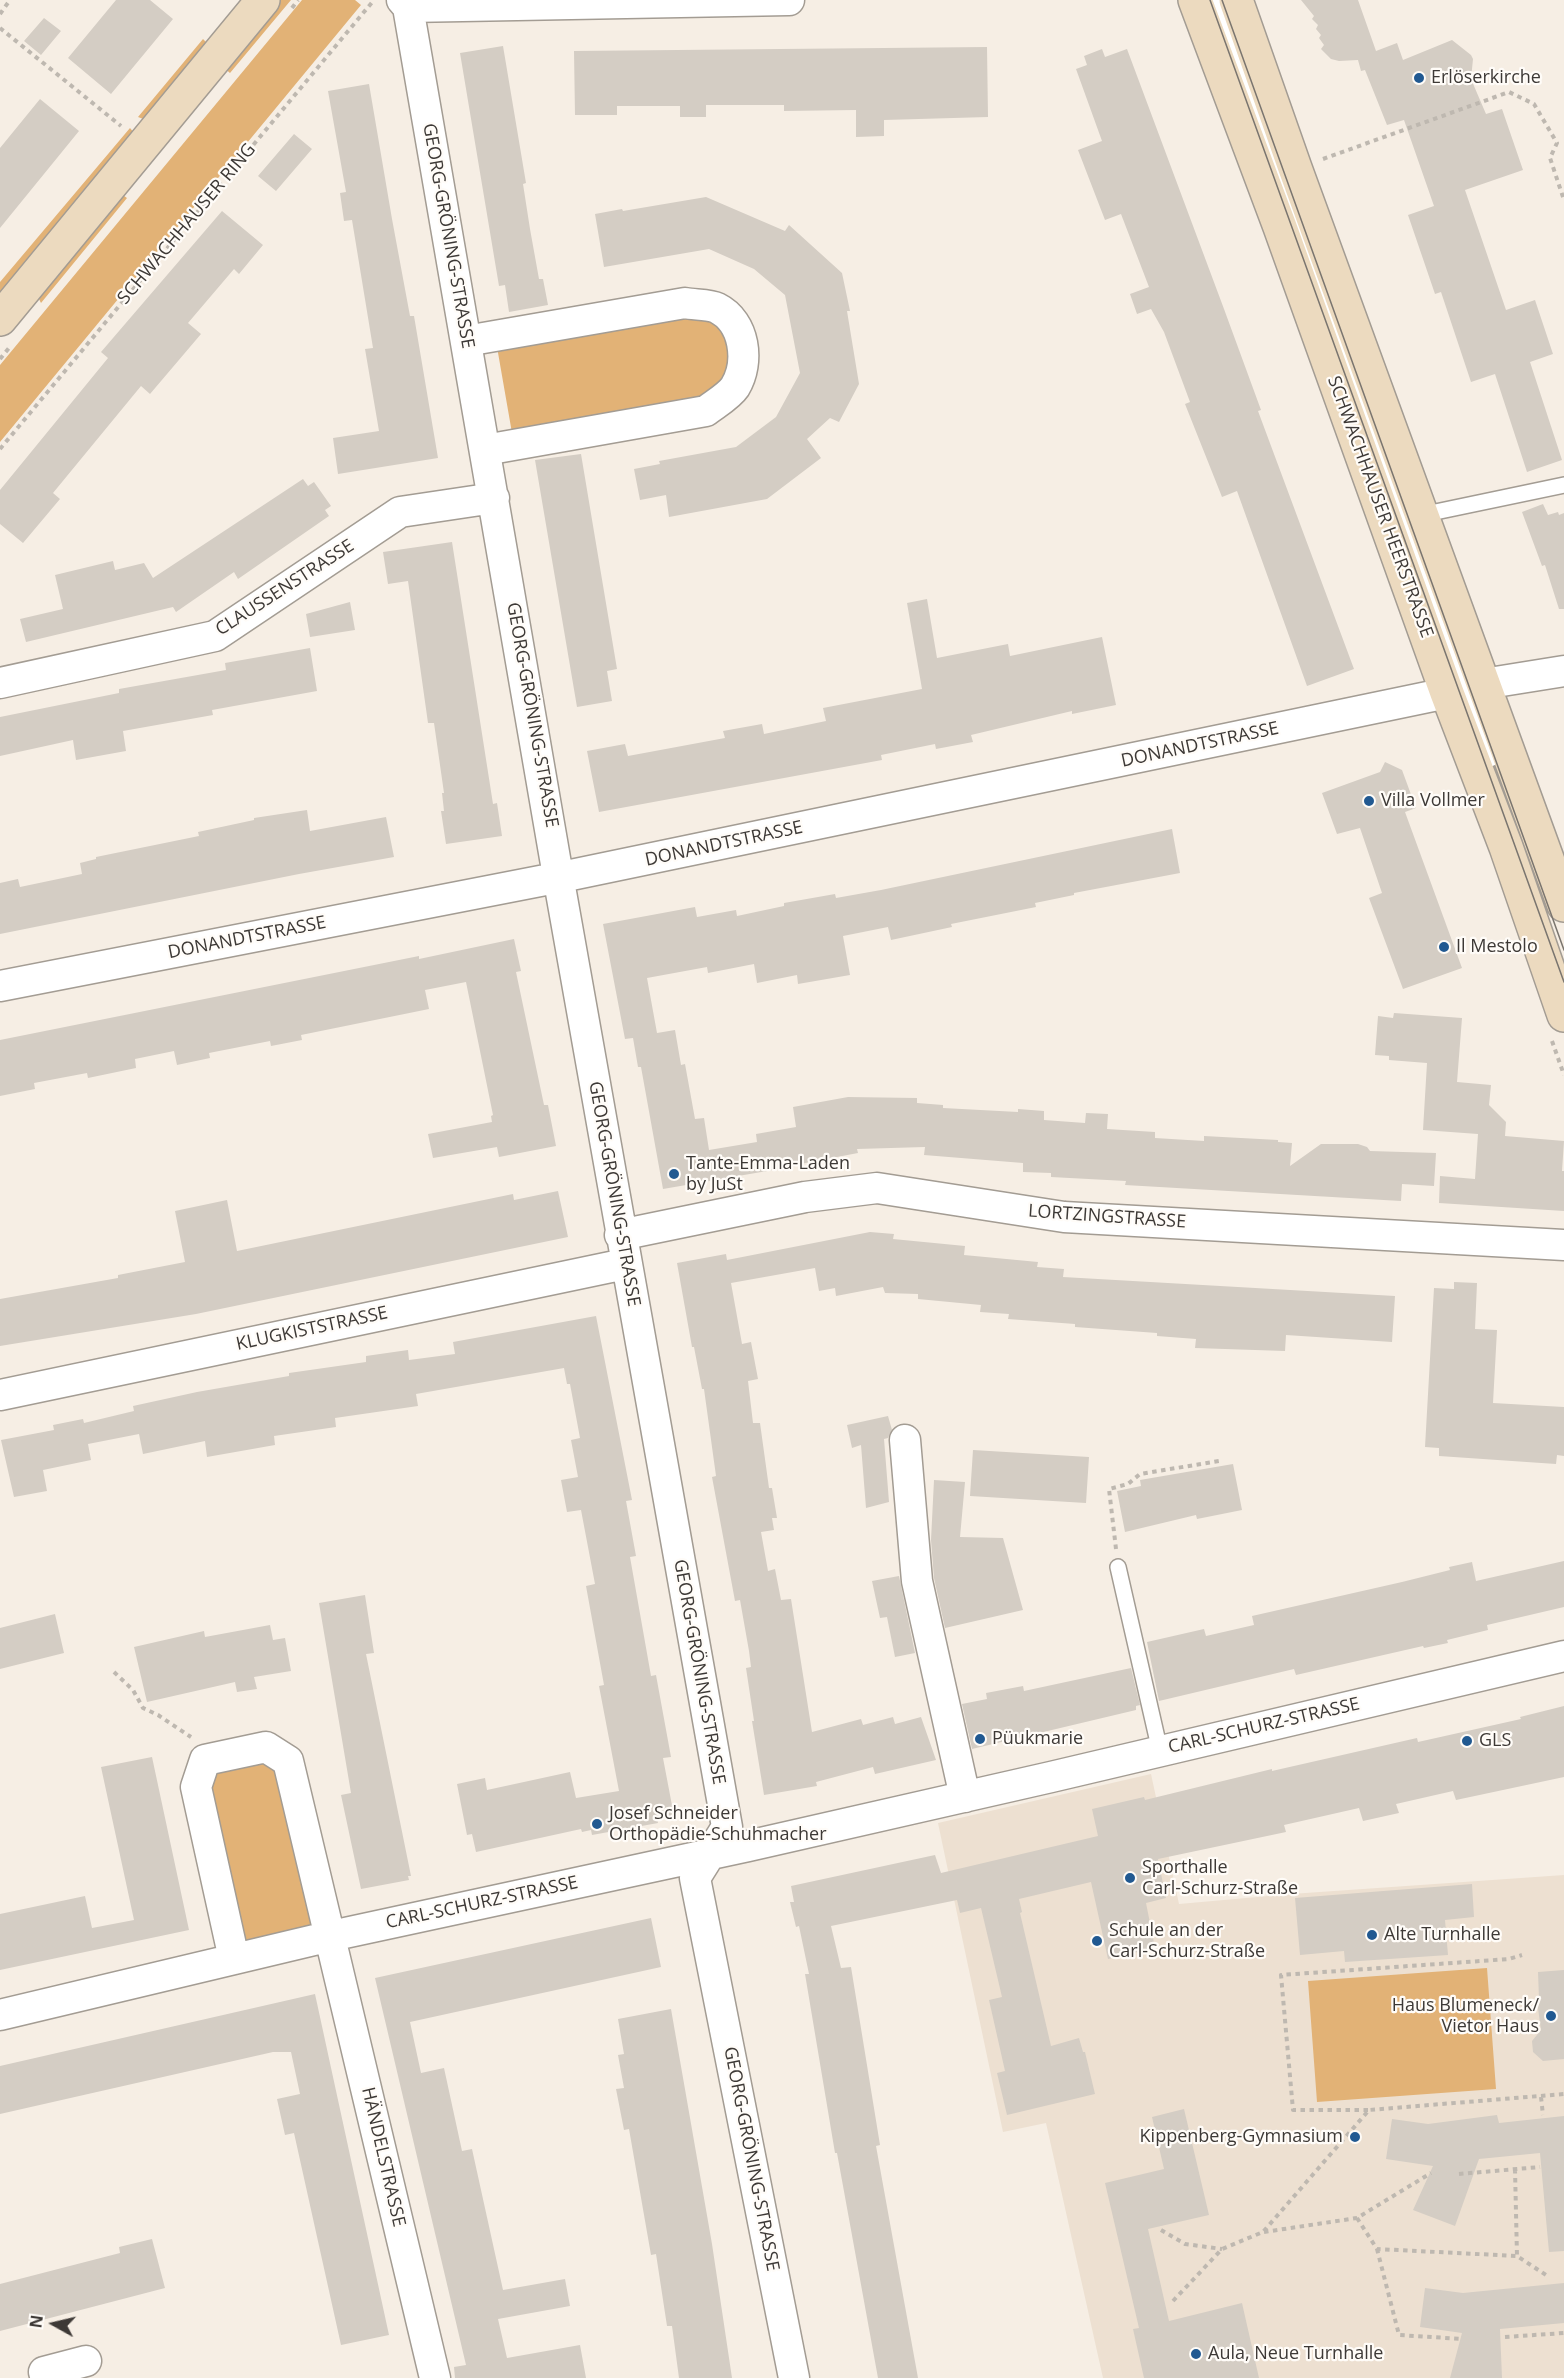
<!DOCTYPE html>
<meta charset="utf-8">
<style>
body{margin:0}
#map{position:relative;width:1564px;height:2378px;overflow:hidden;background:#f6eee4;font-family:"Open Sans",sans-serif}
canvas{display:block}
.north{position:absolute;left:24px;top:2294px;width:60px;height:60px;-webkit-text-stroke:4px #fffcf8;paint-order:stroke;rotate:278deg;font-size:16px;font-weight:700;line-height:24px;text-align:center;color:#3d3936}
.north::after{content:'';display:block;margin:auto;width:21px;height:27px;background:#3d3936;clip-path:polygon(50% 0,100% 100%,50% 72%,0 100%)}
</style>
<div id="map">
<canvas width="1564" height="2378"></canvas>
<div class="north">N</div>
</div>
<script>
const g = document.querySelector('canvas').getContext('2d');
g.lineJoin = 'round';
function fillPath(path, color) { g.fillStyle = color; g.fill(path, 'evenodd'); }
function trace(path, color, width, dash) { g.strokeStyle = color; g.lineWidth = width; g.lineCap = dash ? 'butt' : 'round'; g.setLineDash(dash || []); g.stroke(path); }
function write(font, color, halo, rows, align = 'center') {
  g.font = font + ' "Open Sans",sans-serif'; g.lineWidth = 4.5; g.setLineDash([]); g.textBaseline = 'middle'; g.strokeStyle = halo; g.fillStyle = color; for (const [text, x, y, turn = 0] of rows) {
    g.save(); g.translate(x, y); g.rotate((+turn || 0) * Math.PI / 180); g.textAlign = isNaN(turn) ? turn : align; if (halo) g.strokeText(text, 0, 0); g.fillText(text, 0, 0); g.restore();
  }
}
const built = new Path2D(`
 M1151,1774L1179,1904L1291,1894L1564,1875V2378H1103L1046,2123L1003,2132L938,1823Z`);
const green = new Path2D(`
 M279,0H291L230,73L223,67Z
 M302,0H355L361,5L0,442V365Z
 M203,39L209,45L146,120L138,117Z
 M130,128L135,134L2,294L0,292V282Z
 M120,193L127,198L41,303L36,293Z
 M689,314C712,318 735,333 732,361C732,368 729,377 727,384L709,397L512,433L497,347Z
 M253,1757L285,1775L314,1927L254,1945L243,1940L208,1798C215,1765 222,1764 253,1757Z
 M1487,1968L1496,2089L1317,2102L1308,1981Z`);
const building = new Path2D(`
 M116,0H150L173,19L111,94L68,58Z
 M1301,0H1358L1376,51L1397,43L1403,60L1452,40L1471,55L1473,59L1471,79L1486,114L1502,109L1523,170L1465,190L1506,310L1535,300L1553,354L1530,362L1562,460L1527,472L1495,374L1471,382L1441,292L1435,294L1408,215L1434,206L1404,120L1387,125L1365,70L1361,71L1358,60L1339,61L1331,59L1321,49L1324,45L1319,38L1321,35L1316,29L1318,25L1312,19L1314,16Z
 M44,18L61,31L41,55L24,41Z
 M503,46L526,183L523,184L530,229L539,279H543L548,305L509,312L505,285L499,286L460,53Z
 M987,47L988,117L884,120V136L856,137V110L784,111V105H706V117H680V106H617V115H575L574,51Z
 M1102,49L1105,57L1127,49L1224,309L1261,410L1258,411L1354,669L1307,686L1237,491L1222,497L1185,404L1190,402L1164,332L1151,309L1137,314L1130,294L1149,287L1121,214L1105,220L1078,150L1102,141L1076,69L1087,65L1084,56Z
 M369,84L392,219L410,316H414L438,458L338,474L333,438L379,431L365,349L373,348L352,220L344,221L340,193L346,192L328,91Z
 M40,99L79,131L0,228V148Z
 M294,134L312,149L276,191L258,176Z
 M706,197L785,231L789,225L842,273L850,311H847L859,384L839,422L830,418L807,439L821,458L767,499L669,517L666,495L640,500L634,469L660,464L659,461L736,447L776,417L800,373L785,295L754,269L709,249L604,267L595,214L622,209L623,211Z
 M222,211L263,245L239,274L234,269L188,323L201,334L150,394L141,386L53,493L60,499L23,543L0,524V490L108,358L101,352Z
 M581,454L617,669L607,671L612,701L577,707L535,460Z
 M303,479L308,486L314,482L331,506L325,510L329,516L238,579L234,572L176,612L173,607L26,642L20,619L63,609L55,575L113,561L115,570L144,563L153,578Z
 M1543,504L1548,515L1558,512L1559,515L1564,513V609H1559L1545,565L1542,566L1522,512Z
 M452,542L493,804L497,803L502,836L446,844L441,811H444L442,793H444L434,723H428L408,581L388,584L383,552Z
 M927,599L937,658L1008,644L1010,656L1102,637L1116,705L1072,714V711L971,735L973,742L936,749L935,744L881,755L882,760L599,812L587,751L625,744L628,756L725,738L723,731L762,724L764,734L826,721L823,708L922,689L907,603Z
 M350,602L355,630L310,637L306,614Z
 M310,648L317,691L212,710L213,715L123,731L126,751L76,760L73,740L0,756V717L119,693V689L226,670L225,663Z
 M1385,762L1402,770L1416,808L1405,812L1462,968L1403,989L1369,898L1382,893L1360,828L1337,834L1322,793L1380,772Z
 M307,810L310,831L386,817L394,857L299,874L0,934V883L18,879L20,887L82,874L80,863L96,859V857L199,836L198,832L254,820V818Z
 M1172,829L1180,873L1074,893V895L1035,903L1036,907L951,924L952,927L891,940L888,927L843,936L850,975L798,984L797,975L757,983L754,964L708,973L707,967L647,978L657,1033L675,1030L681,1065L685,1064L695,1119L704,1118L709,1150L757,1142L756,1134L796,1127L793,1107L848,1097L917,1098V1103L943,1105V1108L1018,1112V1109L1044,1111V1120L1085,1123L1086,1113L1108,1114L1107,1129L1155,1132V1138L1204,1141V1136L1278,1140V1142L1292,1143L1290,1166L1321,1144H1358L1367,1147L1370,1151L1436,1153L1434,1186L1402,1184L1401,1201L1125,1185L1126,1181L1051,1177V1173L1023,1172V1163L924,1155L925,1147L857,1149L858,1153L795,1165L796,1166L663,1189L641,1067H638L633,1038L625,1039L603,924L695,907L697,917L736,910L737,916L784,906V903L835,894L836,898L881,890Z
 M514,939L521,971L516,972L544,1105H548L556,1146L499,1157L497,1147L433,1158L428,1134L492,1122L491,1116L493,1115L466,982L425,990L429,1009L301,1035L302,1040L271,1046L270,1041L209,1053L210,1058L177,1065L174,1051L135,1059L136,1068L88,1078L87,1073L34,1083L35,1089L0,1096V1040L419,956V959Z
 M1394,1013L1462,1018L1457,1082L1491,1085L1489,1105L1506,1122L1505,1136L1564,1141L1562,1171H1564V1211L1439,1203L1440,1176L1475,1179L1478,1134L1423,1130L1427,1063L1389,1060V1056L1375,1055L1378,1016L1393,1018Z
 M558,1191L568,1237L196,1314L0,1346V1299L118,1278V1275L185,1262L175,1211L227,1200L237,1251L513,1194L514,1200Z
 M870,1232L894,1234L893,1239L965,1246L964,1255L1038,1262L1037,1267L1064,1269L1063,1277L1395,1296L1392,1342L1286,1335L1285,1351L1195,1348L1196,1339L1157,1336V1333L1075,1327V1324L1008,1319L1009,1314L980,1312L981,1305L918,1299V1294L885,1293L883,1287L836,1296L835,1288L819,1291L815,1268L731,1283L742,1344L751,1342L758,1379L748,1381L753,1423H760L769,1488H772L777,1518H772L774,1530L761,1532L768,1571L775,1569L781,1600L791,1599L812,1732L861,1719L863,1725L893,1717L895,1724L921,1717L936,1760L875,1774L873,1767L816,1782L817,1786L764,1795L752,1721H754L746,1668L751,1667L749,1651L740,1600L735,1601L712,1477L716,1476L704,1389H702L694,1347H692L677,1263L726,1254L727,1260Z
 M1454,1282L1477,1283L1475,1329L1497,1330L1493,1403L1564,1407V1456L1557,1455L1556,1464L1439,1456V1448L1425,1447L1434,1288L1454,1289Z
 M596,1316L632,1500L626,1501L636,1556L630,1557L651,1676L656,1675L671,1757L663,1758L674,1816L657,1819L658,1823L592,1835L591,1830L582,1832L581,1829L476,1852L472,1834L467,1835L457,1784L485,1778L487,1790L570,1772L576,1798L619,1791L599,1686L604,1685L586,1586L595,1584L581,1510L567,1512L561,1480L578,1477L571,1440L580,1438L570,1384H567L564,1368L416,1394L418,1406L335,1418L336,1427L274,1436L275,1445L207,1457L205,1441L143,1454L139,1434L88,1444L91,1460L43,1470L47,1491L14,1497L1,1440L54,1430L53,1425L83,1419L84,1423L134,1411L133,1406L197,1392L289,1376V1373L366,1362V1356L408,1350L409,1360L455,1354L453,1342Z
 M888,1416L892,1430L888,1438L884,1439L889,1502L866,1508L861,1445L852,1448L847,1425Z
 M973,1450L1089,1457L1086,1503L970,1496Z
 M1233,1464L1242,1510L1197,1519L1196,1515L1125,1532L1117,1491L1141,1486L1140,1480Z
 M934,1480L965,1482L960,1537L1003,1538L1023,1610L945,1628L934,1578L931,1540Z
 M1564,1561V1607L1487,1625L1488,1630L1447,1640L1448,1643L1424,1648L1423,1646L1296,1675L1294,1669L1159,1701L1147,1642L1204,1629L1206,1636L1254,1625L1252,1616L1402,1582L1450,1570L1449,1567L1472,1562L1476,1581Z
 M899,1576L915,1653L895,1657L887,1617L880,1618L872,1581Z
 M365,1595L374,1653L366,1654L411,1876H408L409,1880L361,1889L341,1795L351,1793L319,1603Z
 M55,1614L64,1653L0,1669V1628Z
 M270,1625L273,1640L285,1638L291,1671L254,1677L257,1689L237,1692L235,1682L147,1702L134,1647L204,1631L205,1637Z
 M1131,1668L1140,1705L1136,1706V1710L972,1749L962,1704L987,1699L986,1693L1023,1686L1024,1691Z
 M1564,1706V1777L1456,1800L1453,1791L1396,1804L1399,1813L1363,1821L1359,1808L1284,1825L1286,1832L1158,1859L1166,1898L1146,1903L1155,1948L1108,1959L1091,1882L1019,1899L1022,1912L1020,1913L1051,2046L1079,2038L1083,2052H1085L1095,2094L1007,2115L997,2073L1005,2071L989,2000L1002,1997L981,1908L960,1913L957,1900L831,1926L841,1968L851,1967L880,2145L876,2146L918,2378H878L837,2153H835L805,1974H809L799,1926L796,1927L790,1902H794L791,1886L935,1855L941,1873L1098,1836L1092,1809L1144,1797L1145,1800L1272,1769V1771L1417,1738L1418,1742L1521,1719L1520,1717Z
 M152,1757L189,1930L0,1970V1914L85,1896L92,1928L134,1920L101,1767Z
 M1472,1884L1474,1917L1445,1920L1448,1955L1345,1962L1344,1951L1300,1955L1295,1898Z
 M651,1918L661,1967L410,2022L421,2073L444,2068L462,2151L472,2149L503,2290L565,2279L570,2306L498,2319L507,2358L580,2345L586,2378H455L454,2367L466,2365L375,1978Z
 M1564,1970V2059L1543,2061L1533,2052L1532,2041L1541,2030L1538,2008L1539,1999L1538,1972Z
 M315,1994L389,2335L341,2345L294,2133L285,2135L277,2099L300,2094L291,2052H273L0,2114V2066Z
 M671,2009L712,2244L732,2378H679L672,2326H667L656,2254L651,2255L629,2129L624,2130L616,2089L624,2088L618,2055L624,2054L618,2019Z
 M1184,2109L1209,2215L1148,2229L1169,2321L1242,2303L1259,2378H1144L1133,2329L1139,2328L1105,2183L1164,2169L1152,2117Z
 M1497,2115L1499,2123L1564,2116V2251L1549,2252L1540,2153L1479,2159L1455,2226L1413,2210L1433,2166L1386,2159L1392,2119L1428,2124Z
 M152,2239L165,2288L0,2331V2284L120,2253L119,2247Z
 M1564,2283V2323L1500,2329L1502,2378H1450L1462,2333L1420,2327L1425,2288L1463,2293Z`);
const path = new Path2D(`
 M292,8L298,0
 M0,14L10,0
 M0,28L121,126
 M1323,159L1509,92L1534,104L1557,143L1550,158L1564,200
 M0,359L9,348
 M0,449L374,0
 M1552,1041L1564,1075
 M1116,1549L1109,1489L1128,1484L1140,1474L1219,1461
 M114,1672L133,1690L143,1708L158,1715L191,1737
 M1541,2097L1543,2115
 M1368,2110H1293L1281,1975L1509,1959L1522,1955
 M1515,2169L1517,2256L1546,2275
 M1459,2174L1540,2167
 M1357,2218L1377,2249L1517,2256
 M1161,2230L1185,2244L1222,2249
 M1264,2232L1357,2218L1431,2173
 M1377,2249L1399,2335L1463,2339
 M1173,2301L1222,2249L1263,2232L1369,2110L1564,2094
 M1505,2337L1564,2333`);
const service = new Path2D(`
 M1216,0L1490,759
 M1421,515L1564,485
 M1118,1567L1160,1751`);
const minor = new Path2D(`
 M402,0L408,7C513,614 616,1221 727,1827L695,1878L794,2378
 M408,7L789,0
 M466,341L685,303C694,305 709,304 717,308C745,322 750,362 735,387C729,396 715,404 706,411L485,450
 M0,683L215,636L400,512L494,498
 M1483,684L1564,671
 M0,986L571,875L1447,693
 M620,1235L805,1197L877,1188L1064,1217L1564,1245
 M0,1395L625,1264
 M905,1440L917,1581L965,1797
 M234,1959L196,1787L205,1760L266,1747L288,1761L435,2378
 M0,2015L331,1936L748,1846L1051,1777L1564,1656
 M46,2378L44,2372L86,2361`);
const secondary = new Path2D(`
 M1195,0L1280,227L1447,693L1506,847L1564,1015
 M1236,0L1295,168L1564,905
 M0,319L263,0`);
const tram = new Path2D(`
 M1210,0L1564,982
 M1222,0L1564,950`);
const markers = [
 [1419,78,6,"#215991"],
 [1369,801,6,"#215991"],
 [1444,947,6,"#215991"],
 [674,1174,6,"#215991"],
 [980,1739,6,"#215991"],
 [1467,1741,6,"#215991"],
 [597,1824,6,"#215991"],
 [1130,1878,6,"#215991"],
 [1372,1935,6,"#215991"],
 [1097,1941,6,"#215991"],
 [1551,2016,6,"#215991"],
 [1355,2137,6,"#215991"],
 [1196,2354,6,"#215991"]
];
const poiNames = [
 ["Erlöserkirche",1431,78],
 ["Villa Vollmer",1381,801],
 ["Il Mestolo",1456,947],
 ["Tante-Emma-Laden",686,1164],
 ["by JuSt",686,1185],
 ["Püukmarie",992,1739],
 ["GLS",1479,1741],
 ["Josef Schneider",609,1814],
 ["Orthopädie-Schuhmacher",609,1835],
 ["Sporthalle",1142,1868],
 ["Carl-Schurz-Straße",1142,1889],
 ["Schule an der",1109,1931],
 ["Carl-Schurz-Straße",1109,1952],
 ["Alte Turnhalle",1384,1935],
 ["Haus Blumeneck/",1539,2006,"right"],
 ["Vietor Haus",1539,2027,"right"],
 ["Kippenberg-Gymnasium",1343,2137,"right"],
 ["Aula, Neue Turnhalle",1208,2354]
];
const streetNames = [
 ["SCHWACHHAUSER RING",187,224,-50],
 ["GEORG-GRÖNING-STRASSE",448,236,80],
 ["SCHWACHHAUSER HEERSTRASSE",1380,507,70],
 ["CLAUSSENSTRASSE",285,588,-33],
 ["GEORG-GRÖNING-STRASSE",532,715,80],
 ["DONANDTSTRASSE",1200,745,-12],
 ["DONANDTSTRASSE",724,844,-12],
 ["DONANDTSTRASSE",247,938,-11],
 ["GEORG-GRÖNING-STRASSE",614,1194,80],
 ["LORTZINGSTRASSE",1107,1217,4],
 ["KLUGKISTSTRASSE",312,1329,-12],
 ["GEORG-GRÖNING-STRASSE",699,1672,80],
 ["CARL-SCHURZ-STRASSE",1264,1726,-13],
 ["CARL-SCHURZ-STRASSE",482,1903,-12],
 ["HÄNDELSTRASSE",383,2157,77],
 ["GEORG-GRÖNING-STRASSE",751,2159,79]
];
fillPath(built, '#ede0d1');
fillPath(green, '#e2b276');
fillPath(building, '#d4cdc4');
trace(service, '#a39c93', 18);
trace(minor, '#a39c93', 33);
trace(secondary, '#a39c93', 36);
trace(path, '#beb8b0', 4, [4.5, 4.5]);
trace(service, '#fff', 15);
trace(minor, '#fff', 30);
trace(secondary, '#ecdabf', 33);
trace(tram, '#7a756f', 1.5);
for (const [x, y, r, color] of markers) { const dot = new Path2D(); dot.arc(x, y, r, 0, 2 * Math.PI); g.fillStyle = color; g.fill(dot); trace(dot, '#fffcf8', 2); }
write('18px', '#3d3936', '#fffcf8', poiNames, 'left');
write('18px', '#3d3936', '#fffcf8', streetNames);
</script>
